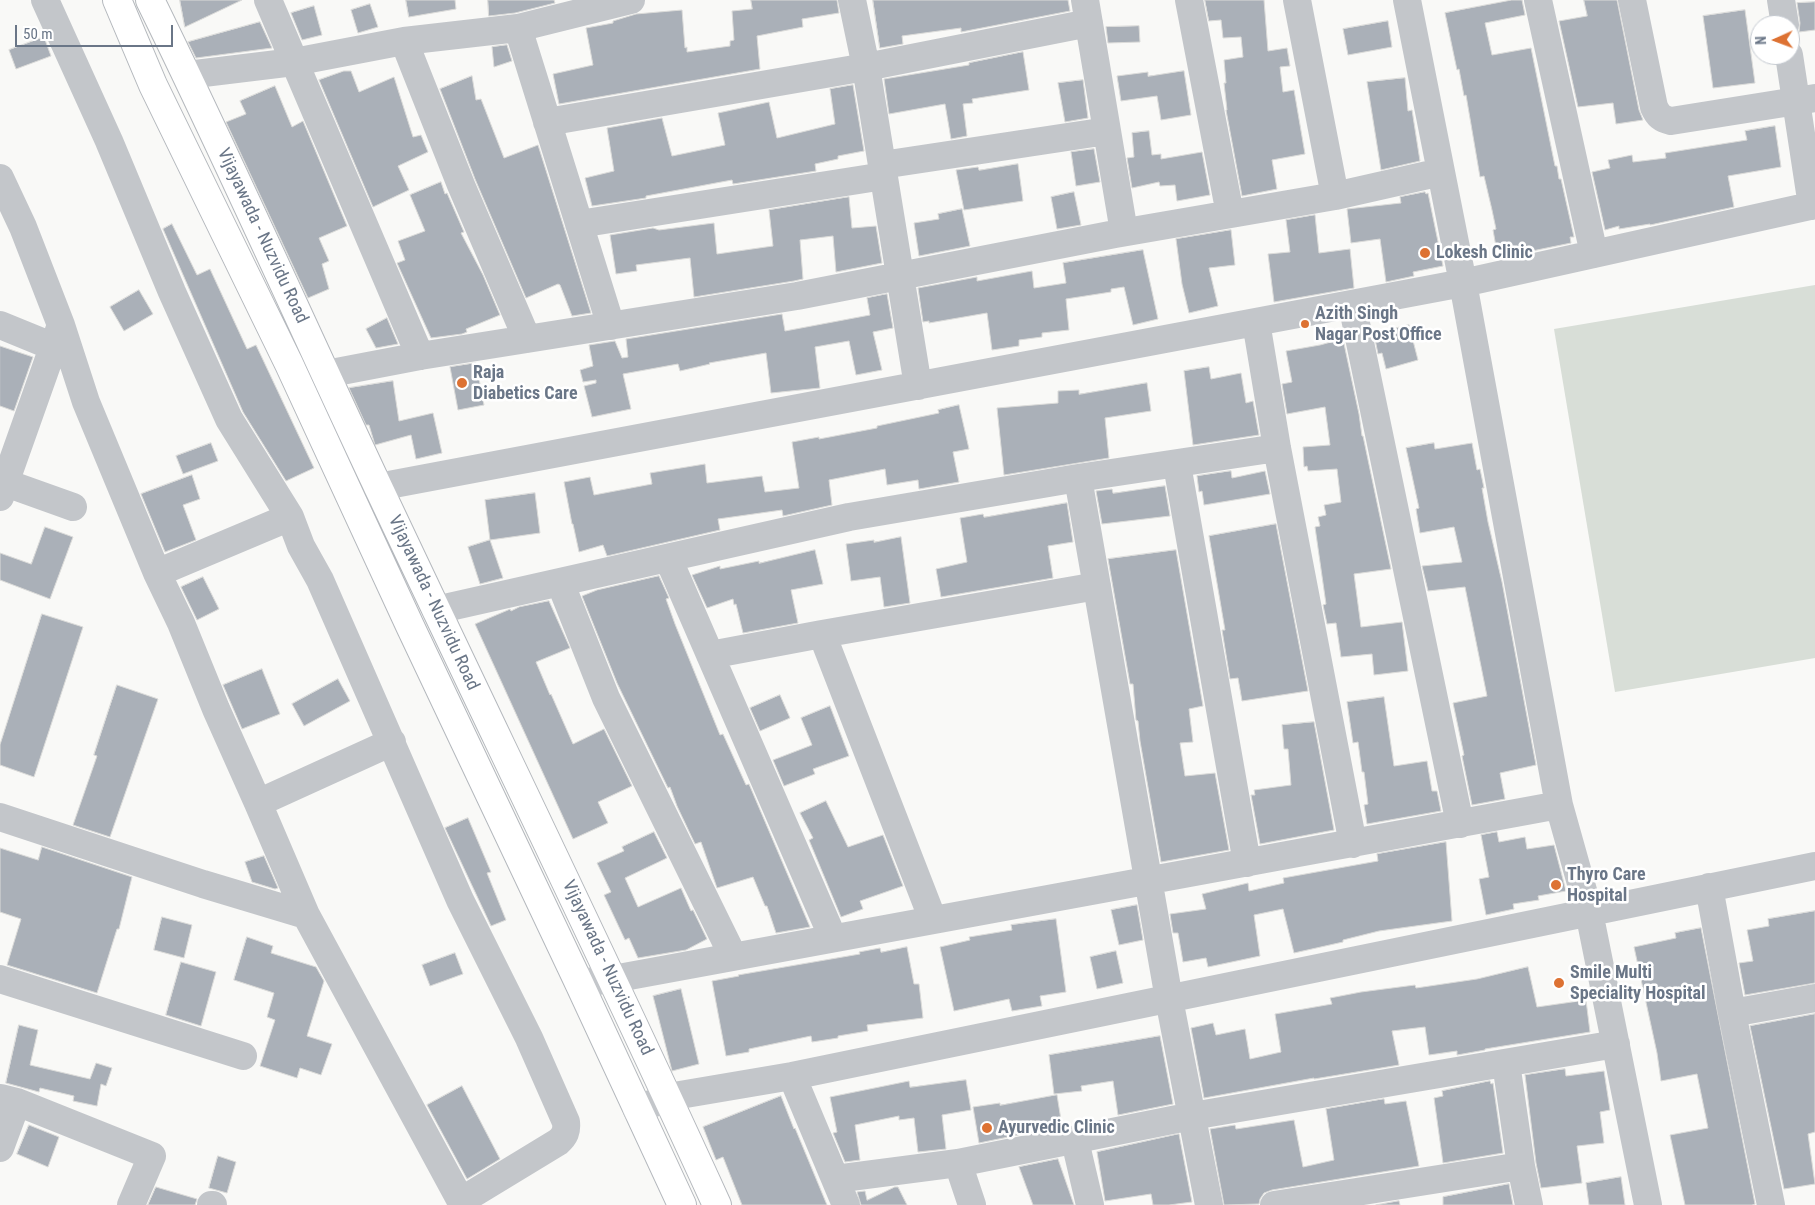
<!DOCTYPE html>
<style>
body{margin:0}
#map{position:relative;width:1815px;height:1205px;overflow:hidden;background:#f9f9f7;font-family:"Roboto Condensed",sans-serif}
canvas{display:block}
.north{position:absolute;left:1750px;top:15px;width:50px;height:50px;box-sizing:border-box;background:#fff;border:1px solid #c3c8cf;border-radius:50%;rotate:268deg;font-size:14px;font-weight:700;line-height:20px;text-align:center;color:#6a7687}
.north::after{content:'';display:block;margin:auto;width:18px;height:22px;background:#dd7233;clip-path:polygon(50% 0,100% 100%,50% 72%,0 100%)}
.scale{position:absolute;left:15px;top:25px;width:158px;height:22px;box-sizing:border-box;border:2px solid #6a7687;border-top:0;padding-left:6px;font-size:15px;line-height:18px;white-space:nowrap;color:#6a7687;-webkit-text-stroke:4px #fff;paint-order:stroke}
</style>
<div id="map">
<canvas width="1815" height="1205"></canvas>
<div class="north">N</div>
<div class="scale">50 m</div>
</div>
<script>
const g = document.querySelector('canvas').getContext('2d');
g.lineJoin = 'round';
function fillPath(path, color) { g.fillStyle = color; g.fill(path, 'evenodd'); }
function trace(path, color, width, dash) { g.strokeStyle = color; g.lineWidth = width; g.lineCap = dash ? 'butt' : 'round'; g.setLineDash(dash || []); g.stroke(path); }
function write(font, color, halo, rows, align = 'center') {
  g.font = font + ' "Roboto Condensed",sans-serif'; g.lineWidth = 5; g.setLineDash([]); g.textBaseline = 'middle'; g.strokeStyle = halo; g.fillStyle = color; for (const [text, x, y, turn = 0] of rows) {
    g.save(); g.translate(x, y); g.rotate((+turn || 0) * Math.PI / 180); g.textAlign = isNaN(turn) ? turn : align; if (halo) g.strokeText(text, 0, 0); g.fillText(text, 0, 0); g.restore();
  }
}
const green = new Path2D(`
 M1815,285V658L1615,692L1554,329Z`);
const building = new Path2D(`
 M180,0H242L185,27Z
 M406,0H455L456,9L409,17Z
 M488,0H554L555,3L515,13L489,16Z
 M751,0H837L839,13L802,19L803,27L757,36L760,69L559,104L553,74L593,65L586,28L613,23V21L636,14L682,10L685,48L687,47V52L730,46V41L734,40L732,11L752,9Z
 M873,0H1068L1070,11L961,32V28L902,36L903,44L880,48Z
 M1205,0H1264L1268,51L1287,48L1290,66L1280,67L1283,92L1294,90L1305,154L1272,160L1277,189L1242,196L1226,110H1227L1224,83H1226L1224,60L1243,57L1241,37L1223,38L1221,20L1209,21Z
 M1512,0H1522L1525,15L1485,23L1492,55L1531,48L1555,166H1557L1559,179H1561L1574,237H1570L1571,243L1498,258L1493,230L1496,229L1492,210L1484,176L1480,177L1466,95L1464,96L1459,69L1457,70L1445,13Z
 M1584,0H1617L1639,110L1643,120L1616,124L1613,103L1578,107L1559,21L1587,16Z
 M1815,2V30L1799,32L1800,23L1797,3Z
 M370,4L378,27L358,33L351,10Z
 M314,6L322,35L302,40L291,13Z
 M1745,10L1755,83L1713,88L1703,16Z
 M1388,21L1392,47L1348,55L1343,29Z
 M260,22L272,48L196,58L188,42Z
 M1139,26L1140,42L1108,43L1106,27Z
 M44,37L51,56L16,69L9,50Z
 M507,45L512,61L494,67L492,47Z
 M1023,52L1029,90L972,99L973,103L963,104L967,136L951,139L945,104L889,114L884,79L969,65V63Z
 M344,71H351L359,92L394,77L413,137L421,135L428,152L398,166L409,190L373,207L319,80Z
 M1184,71L1191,115L1161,120L1157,96L1121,101L1117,76L1148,72V76Z
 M472,76L476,100L481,99L504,158L538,145L591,313L572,316L560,285L558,284L526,298L475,179L440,89Z
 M1405,78L1408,111L1412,110L1420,161L1381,170L1367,82Z
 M1083,80L1088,118L1065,122L1058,83Z
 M853,85L864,151L838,156V159L815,164L816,171L733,184L732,180L646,196V198L592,206L585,178L614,171L607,128L662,118L672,156L725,145L718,113L769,102L777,138L835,124L830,89Z
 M275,86L292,127L303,121L347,226L319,238L329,261L322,264L329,289L308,298L226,122L246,114L240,101Z
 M1775,126L1781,167L1728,176L1734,207L1650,225V224L1619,229V226L1605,230L1592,172L1610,168L1608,160L1632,155L1633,162L1666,158L1665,153L1747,140L1745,131Z
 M1149,131L1152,155L1161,154V159L1202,152L1210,195L1177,201L1175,185L1160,186L1159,182L1132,188L1127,158L1134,157L1132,133Z
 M1094,149L1100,182L1076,186L1071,152Z
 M1018,164L1023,201L964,210L956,170L978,167L979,170Z
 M441,182L445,194L447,193L464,232L461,233L483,275L500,315L466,329L467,332L462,334L431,338L397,263L405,260L398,241L425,231L410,195Z
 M1074,192L1081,225L1057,229L1051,197Z
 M1425,192L1426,194L1428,193L1443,266L1413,272L1414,276L1386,282L1380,239L1351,243L1347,209L1401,203L1400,197Z
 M849,197L852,228L876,226L882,263L836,272L833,236L800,240L803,279L794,281L694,297L690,258L636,265L637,271L616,274L610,235L653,228L659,230L714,223L717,254L773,246L769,210Z
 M962,209L970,246L919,256L914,223L939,219L938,214Z
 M1315,215L1319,253L1350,249L1354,288L1274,302L1268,254L1290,252L1286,220Z
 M172,224L197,275L210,269L247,349L256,345L314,468L286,481L243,412L163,229Z
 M1231,230L1235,265L1209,268L1218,306L1189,313L1182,284L1176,239Z
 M1143,250L1158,319L1133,325L1124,287L1111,289V292L1066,299L1069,330L1042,333V337L1019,340V346L992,350L987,313L929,323V321L923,322L918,288L977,277V281L1032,271L1034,288L1066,283L1063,263Z
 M139,290L153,314L124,331L110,307Z
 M887,294L893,328L873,332L882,370L856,375L849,341L815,347L820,388L771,393L766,353L709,363L710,364L680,371L678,364L623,374L631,409L592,417L584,386L596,383V380L583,382L580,370L593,366L589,345L615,341L622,358L628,357L626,339L782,314L785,331L870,315L867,298Z
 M387,318L398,344L376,348L366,329Z
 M1409,325L1418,360L1386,369L1382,353L1378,354L1374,334Z
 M1343,339L1359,414L1362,436H1363L1391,569L1354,574L1361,627L1402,622L1408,671L1374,675L1372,654L1341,657L1336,623L1327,624L1323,605L1326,604L1315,527L1320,526L1318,517L1326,515L1324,505L1341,502L1337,469L1308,471L1307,466L1304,467L1303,447L1330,445L1325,407L1287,414L1282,384L1292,382L1286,351L1320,345Z
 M0,346L33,357L14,411L0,406Z
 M476,363L484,405L458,410L450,367Z
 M1209,367L1211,379L1241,373L1246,403L1253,401L1259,435L1193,445L1184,371Z
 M393,381L399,421L433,413L442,453L416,459L411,435L375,445L369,425H366L349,388Z
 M1147,383L1151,411L1105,418L1109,458L1004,475L997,408L1058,403V391L1079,390V394Z
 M959,405L969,449L953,452L959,482L919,489L918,480L887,485L885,469L829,480L832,505L783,516L782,510L718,519L720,530L607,556L603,545L579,552L573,524H572L564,482L590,477L594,495L652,484L650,473L705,464L707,483L762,476L765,492L799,488L792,442L819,437V439L877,428V426L939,413L938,410Z
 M211,443L218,461L183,474L176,456Z
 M1434,443L1435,449L1472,443L1477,470L1480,469L1484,488H1482L1488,522L1502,582L1536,765L1500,773L1505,799L1472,805L1462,756L1464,755L1453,703L1487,696L1465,587L1428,591L1422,566L1462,562L1454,527L1420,533L1416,509L1419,508L1406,448Z
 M1231,471L1232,478L1265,471L1270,494L1204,505L1202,491L1199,492L1197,476Z
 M192,475L200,499L183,505L196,540L165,552L141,494Z
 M1165,486L1170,516L1102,524L1096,491L1112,489L1113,493Z
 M535,493L540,533L490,540L485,500Z
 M1067,503L1073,542L1048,546L1053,578L941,597L936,569L967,562L960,518L983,514L984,517Z
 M1276,524L1308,691L1242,701L1238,678L1230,679L1222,630H1225L1209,536Z
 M45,527L73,537L50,599L0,580V553L31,564Z
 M901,537L910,603L884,607L880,577L851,581L846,544L874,540V542Z
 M490,540L503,578L480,584L468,547Z
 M815,550L823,584L791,590L798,623L743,633L736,604L734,605L733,599L707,608L692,575L720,566V569L759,561V563Z
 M1176,550L1203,706L1189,709L1193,742L1180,743L1185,776L1215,773L1229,850L1161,862L1140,741L1138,721L1136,720L1133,684H1130L1108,559Z
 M659,576L669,598L666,599L675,624L720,735L723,734L746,785L749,784L810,927L776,933L767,906H765L753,877L717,888L701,842L695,844L677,806L670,787L668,788L617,683L582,596L597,590Z
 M203,577L219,609L197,620L181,587Z
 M549,601L570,648L536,662L550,695L551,694L573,744L604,729L632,786L598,802L608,823L573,839L475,624L508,610L510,609L511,611L519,607Z
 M42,614L83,627L34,777L0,765V745Z
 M262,669L280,714L242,729L223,685Z
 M338,679L350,701L304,726L292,704Z
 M117,685L158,699L110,837L73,825L97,756L94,755Z
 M780,695L790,718L760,731L750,708Z
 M1384,697L1394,766L1427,761L1432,791H1437L1441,811L1367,824L1364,805L1368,804L1364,772H1362L1358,742L1353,743L1347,702Z
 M830,706L849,756L813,769L815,774L784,786L773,760L812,745L801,718Z
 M1314,722L1334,830L1260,844L1251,795H1255L1254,790L1291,785L1288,749H1284L1282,725Z
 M826,801L848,847L883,835L903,886L860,901L863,909L841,917L809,840L813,838L800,813Z
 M468,818L491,872L487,873L506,920L491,926L445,828Z
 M654,832L667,858L625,878L638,907L681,888L691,911L693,910L707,939L686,950L638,958L629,938L625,940L604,895L611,892L597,863L624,851L622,847Z
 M1497,832L1499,842L1525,837L1527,849L1554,845L1566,891L1538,896L1539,900L1513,904L1514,909L1486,915L1479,879L1489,877L1481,835Z
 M1446,842L1452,921L1379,931L1343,940V942L1294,953L1283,909L1254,915L1260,956L1208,967L1206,958L1183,962L1178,933H1173L1170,914L1206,909L1202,894L1248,883L1249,891L1284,883L1283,878L1378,861L1377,854Z
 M42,847L132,877L119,929H117L97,993L7,965L21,919L0,912V848L38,860Z
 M264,856L278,888L275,889L252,882L245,862Z
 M1137,905L1143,940L1119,945L1111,910Z
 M1815,911V983L1745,995L1739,963L1753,961L1747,930L1769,926L1768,919Z
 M162,917L192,925L184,958L154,950Z
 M1056,919L1066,992L1040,996L1042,1006L1012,1011L1009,999L954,1011L940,947L970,940L969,937L1012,930L1011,925Z
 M1701,928L1755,1204L1752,1205H1685L1670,1135L1708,1128L1697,1074L1661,1081L1657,1053L1634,947L1676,938L1675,933Z
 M247,937L273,946L271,953L316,967L324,981L307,1036L332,1044L321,1075L300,1068L297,1078L260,1066L275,1020L267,1017L274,993L234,980Z
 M907,947L914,984H919L923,1018L867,1025L868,1031L838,1036V1038L812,1042L811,1036L749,1049V1052L726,1056L712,981L739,976L738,975L860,954L859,952L880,948L881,952Z
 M1116,951L1123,983L1097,989L1090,957Z
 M455,953L463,974L430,986L422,965Z
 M181,962L216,972L201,1026L166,1015Z
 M1528,967L1537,1007L1586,1000L1590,1032L1485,1049V1050L1457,1055V1051L1429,1055L1425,1027L1392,1031L1399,1065L1314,1079V1078L1204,1098L1191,1028L1213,1023L1216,1035L1245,1029L1250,1059L1281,1052L1275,1014L1332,1004L1330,998L1361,992L1415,985L1416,988L1477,979Z
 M681,989L699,1064L672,1071L653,996Z
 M1815,1014V1132L1808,1134L1815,1184L1784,1189L1750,1026Z
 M19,1025L38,1030L30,1065L90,1079L96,1063L112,1068L106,1086L101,1084L97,1106L73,1101L74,1096L40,1088L39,1092L6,1083Z
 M1160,1036L1173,1104L1118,1115L1113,1081L1081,1086L1082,1091L1054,1094L1049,1055Z
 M1565,1069L1566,1076L1604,1071L1610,1110L1600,1112L1604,1143L1577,1146L1582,1183L1541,1188L1536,1163L1525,1075Z
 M966,1080L971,1110L942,1115L946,1149L918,1152L914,1118L899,1120V1116L855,1125L860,1160L845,1162L833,1133L837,1132L830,1097L909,1081L910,1087Z
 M1490,1081L1491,1084L1493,1083L1503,1153L1443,1163L1434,1098L1443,1096L1442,1091Z
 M462,1086L500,1159L467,1179L427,1105Z
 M1057,1095L1062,1126L979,1143L973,1107L1000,1103V1105Z
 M781,1096L794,1129L795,1128L827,1205H742L723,1157L716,1160L703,1127Z
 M1384,1099L1385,1104L1406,1101L1419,1166L1272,1190L1264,1193L1260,1199L1259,1204L1224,1205L1210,1129L1235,1125L1236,1129L1294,1120L1303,1167L1334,1160L1326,1109Z
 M29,1125L59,1137L48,1167L17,1154Z
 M1179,1134L1192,1202L1169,1205H1153L1151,1194L1105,1201L1097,1152Z
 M218,1156L236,1162L227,1193L209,1188Z
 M1058,1159L1074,1205H1033L1019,1167Z
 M1621,1177L1625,1205H1589L1586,1183Z
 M1509,1184L1513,1205H1443V1197Z
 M156,1187L197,1199L195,1205H148Z
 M895,1187H898L907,1205H861L857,1192L865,1191L867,1200Z
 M1399,1201L1400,1205H1376Z`);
const minor = new Path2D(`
 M45,0L109,141L172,292L229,419L290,517L301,546L320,580L460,900L529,1038L566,1122C567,1131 565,1136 558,1142L461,1201
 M268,0L420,356
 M852,0L866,67L918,386
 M1085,0L1124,232
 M1189,0L1230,214
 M1297,0L1335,196
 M1407,0L1463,283L1559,805L1589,912L1648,1205
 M1538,0L1594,254
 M1632,0L1654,107C1658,116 1662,119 1671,121L1815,98
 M1781,0L1785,25
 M518,28L631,0
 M404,41L461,185L527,339
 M1789,55L1812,206
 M187,75L294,62L404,41L518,28L611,326
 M547,122L866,67L1089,23
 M882,165L1107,131
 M0,178L23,227L61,325L86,402L157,573L181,623L216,709L258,803L306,915L463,1205
 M579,224L884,176
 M1352,304L1460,824
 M1256,322L1277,448L1353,844
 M0,325L54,347
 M326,374L420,356L797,296L1115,234L1335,196L1441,172
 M1175,464L1179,476L1247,863
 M1078,478L1277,448
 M0,481L73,507
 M378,487L1463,283L1815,205
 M0,497L61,325
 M668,558L833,938
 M157,573L290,517
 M560,582L606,698L733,956
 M436,610L849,517L1078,478L1169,999L1209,1205
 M822,634L1097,586
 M710,655L822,634L933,920
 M258,803L392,742
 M0,817L203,884L306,915
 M1709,887L1732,1013
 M0,979L243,1056
 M579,983L613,979L1559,805
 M792,1076L846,1205
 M17,1102L152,1156L131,1205
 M637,1110L668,1097L792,1076L1815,866
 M1075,1141L1090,1205
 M0,1148L17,1102L1,1098
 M958,1163L972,1205
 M1521,1166L1529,1205
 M835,1179L958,1163L1192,1116L1616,1044
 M211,1205H213
 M1274,1205L1521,1166L1506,1063
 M1771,1205L1732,1013L1815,998`);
const major = new Path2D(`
 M117,0L153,85L289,364L410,626L579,983L682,1205
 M150,0C230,162 303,328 380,491C492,729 608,966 717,1205`);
const markers = [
 [1425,253,6,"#dd7233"],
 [1305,324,5,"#dd7233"],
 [462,383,6,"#dd7233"],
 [1556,885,6,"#dd7233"],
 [1559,983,6,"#dd7233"],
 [987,1128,6,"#dd7233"]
];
const streetNames = [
 ["Vijayawada - Nuzvidu Road",262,236,65],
 ["Vijayawada - Nuzvidu Road",433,603,65],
 ["Vijayawada - Nuzvidu Road",607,968,65]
];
const poiNames = [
 ["Lokesh Clinic",1436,253],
 ["Azith Singh",1315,314],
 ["Nagar Post Office",1315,335],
 ["Raja",473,373],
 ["Diabetics Care",473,394],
 ["Thyro Care",1567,875],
 ["Hospital",1567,896],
 ["Smile Multi",1570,973],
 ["Speciality Hospital",1570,994],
 ["Ayurvedic Clinic",998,1128]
];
fillPath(green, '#d8ded7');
fillPath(building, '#aab0b8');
trace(building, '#dbdbd9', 1);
trace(major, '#b4b8bd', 30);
trace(minor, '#c3c6ca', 28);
trace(major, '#fff', 28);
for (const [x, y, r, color] of markers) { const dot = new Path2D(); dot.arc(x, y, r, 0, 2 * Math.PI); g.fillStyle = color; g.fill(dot); trace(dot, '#fff', 2); }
write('18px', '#6a7687', '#fff', streetNames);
write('bold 18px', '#6a7687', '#fff', poiNames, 'left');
</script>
